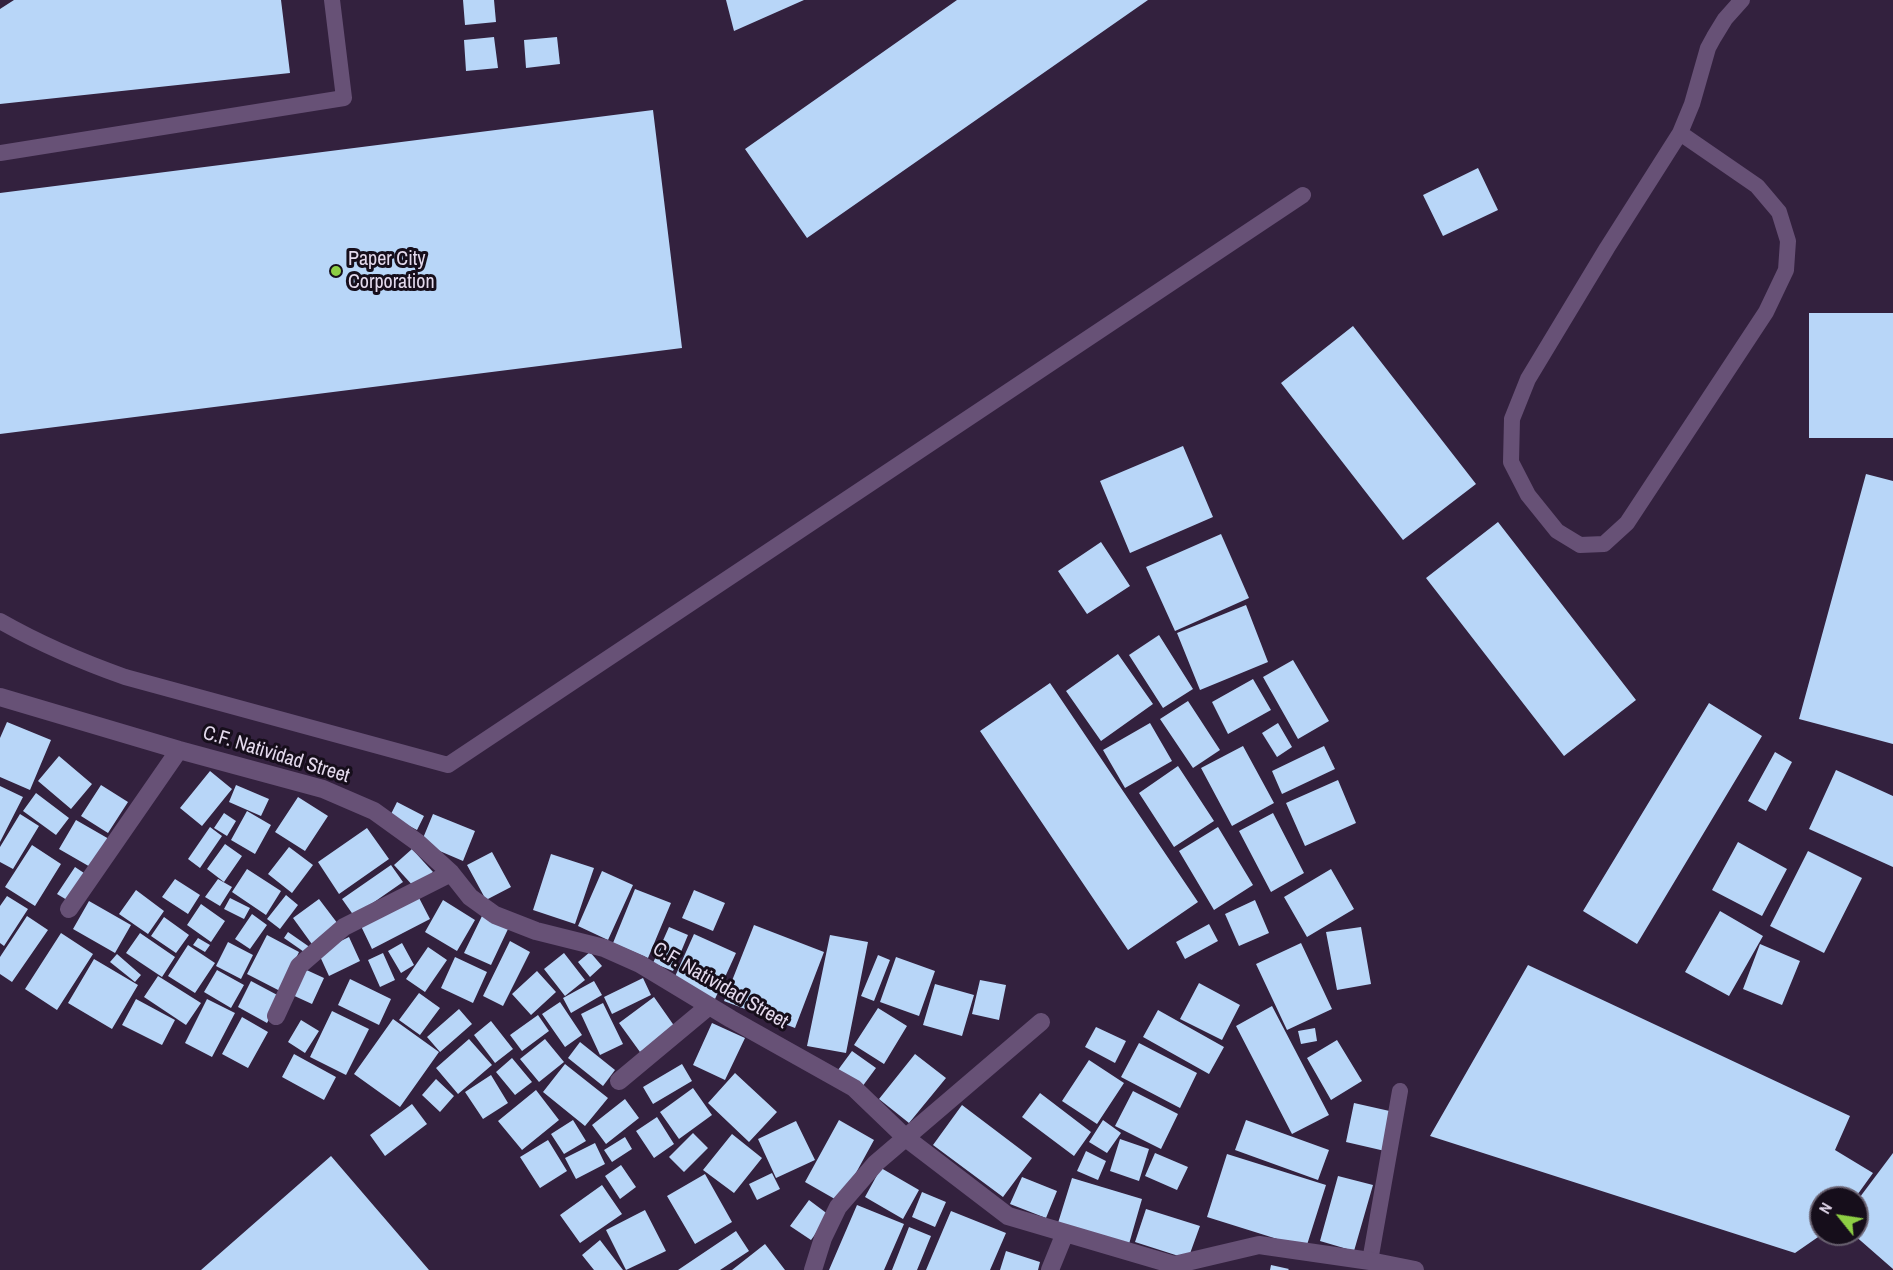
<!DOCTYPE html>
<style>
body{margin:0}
#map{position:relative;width:1893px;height:1270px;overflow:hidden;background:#33213e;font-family:"Archivo Narrow",sans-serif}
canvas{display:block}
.north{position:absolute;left:1809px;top:1186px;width:60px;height:60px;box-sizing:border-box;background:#160e1b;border:2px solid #68606f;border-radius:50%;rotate:300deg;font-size:16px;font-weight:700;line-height:24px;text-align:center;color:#e4daed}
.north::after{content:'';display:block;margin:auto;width:21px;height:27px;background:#8dce44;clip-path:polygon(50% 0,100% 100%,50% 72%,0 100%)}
</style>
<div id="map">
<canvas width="1893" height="1270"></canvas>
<div class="north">N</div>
</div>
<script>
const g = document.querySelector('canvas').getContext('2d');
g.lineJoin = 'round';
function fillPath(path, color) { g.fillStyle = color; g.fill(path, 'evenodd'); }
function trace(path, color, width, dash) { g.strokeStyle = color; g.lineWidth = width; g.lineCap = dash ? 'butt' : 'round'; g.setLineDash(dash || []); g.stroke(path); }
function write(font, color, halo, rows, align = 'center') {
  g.font = font + ' "Archivo Narrow",sans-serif'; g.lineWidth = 6; g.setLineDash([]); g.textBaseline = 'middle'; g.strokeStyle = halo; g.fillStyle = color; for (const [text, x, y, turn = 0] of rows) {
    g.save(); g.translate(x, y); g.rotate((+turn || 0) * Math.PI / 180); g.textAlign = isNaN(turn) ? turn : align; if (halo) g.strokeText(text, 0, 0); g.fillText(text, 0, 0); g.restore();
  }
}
const building = new Path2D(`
 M14,0H281L290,73L0,104V9Z
 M463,0H494L496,22L465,25Z
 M726,0H804L734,31Z
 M957,0H1148L807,238L745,149Z
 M494,37L498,68L466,71L464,40Z
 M557,37L560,64L526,68L524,40Z
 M653,110L682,348L0,434V193Z
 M1478,168L1498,210L1443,236L1423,195Z
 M1809,313H1893V438H1809Z
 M1353,326L1476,484L1403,540L1281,383Z
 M1183,446L1213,517L1130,553L1100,481Z
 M1866,474L1893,481V744L1799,719Z
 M1498,522L1636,700L1564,756L1426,578Z
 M1221,534L1249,598L1175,631L1146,567Z
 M1101,542L1130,586L1087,614L1058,571Z
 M1246,605L1268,662L1200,690L1177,633Z
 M1159,635L1193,689L1163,708L1129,655Z
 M1118,654L1153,704L1101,741L1066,691Z
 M1293,660L1329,721L1298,739L1263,677Z
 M1253,679L1271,710L1228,734L1212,702Z
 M1050,683L1198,902L1128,950L980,731Z
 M1188,701L1220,750L1193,768L1160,719Z
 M1709,703L1762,736L1637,944L1583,911Z
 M7,722L51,740L30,790L0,777V738Z
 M1150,723L1172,761L1125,788L1103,750Z
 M1278,723L1292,747L1277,757L1262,733Z
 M1243,746L1274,803L1232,826L1201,768Z
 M1324,746L1335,769L1282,794L1272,771Z
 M1775,752L1792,762L1766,811L1748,801Z
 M59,756L92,784L71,809L38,781Z
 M1178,766L1214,821L1174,847L1139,793Z
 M1836,770L1893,796V867L1809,829Z
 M210,771L232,789L202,826L180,808Z
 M1338,780L1356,823L1305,846L1286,803Z
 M101,785L128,802L108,833L81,816Z
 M236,785L269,799L261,816L229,802Z
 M0,786L23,797L0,842Z
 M36,793L69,818L56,835L23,811Z
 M298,797L328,816L305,851L275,832Z
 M397,802L424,816L417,830L390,816Z
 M247,811L271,825L255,854L231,840Z
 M224,813L236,821L227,836L214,828Z
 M1273,813L1304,873L1271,892L1239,831Z
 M20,814L39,826L13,869L0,862V847Z
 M433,814L475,831L463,861L421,843Z
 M76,820L109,839L92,868L59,849Z
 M210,827L222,836L200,868L188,859Z
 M1218,827L1253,885L1214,910L1179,851Z
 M367,828L389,859L339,894L318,862Z
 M1738,842L1787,869L1762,916L1712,890Z
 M225,844L242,856L224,882L207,869Z
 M32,845L61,864L35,906L5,887Z
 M289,847L313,865L292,893L268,874Z
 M412,849L433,872L415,888L394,865Z
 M1808,851L1862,878L1824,953L1770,926Z
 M492,852L511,887L486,900L467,865Z
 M551,854L594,868L575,924L533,910Z
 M391,865L403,882L354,916L342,899Z
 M75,867L84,873L67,900L57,894Z
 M247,869L281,891L266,915L232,892Z
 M1331,869L1354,909L1307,937L1284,897Z
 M602,871L633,885L608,940L578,926Z
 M175,879L200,895L188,914L162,897Z
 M218,879L232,887L220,906L205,897Z
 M635,889L671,903L648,958L613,943Z
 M136,890L164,911L148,934L119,914Z
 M694,890L725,903L713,931L682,918Z
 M417,894L430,919L372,949L360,924Z
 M286,895L298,905L280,929L267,919Z
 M7,896L28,909L4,946L0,943V906Z
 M230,898L250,908L244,919L224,909Z
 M319,899L341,928L314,947L293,918Z
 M443,900L475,920L457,951L425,932Z
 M1255,900L1269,933L1239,946L1225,914Z
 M89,901L131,925L115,953L73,929Z
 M201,904L225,921L211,942L187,925Z
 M1720,911L1763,936L1729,996L1685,972Z
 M252,914L267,925L250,949L235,939Z
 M27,916L48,930L12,982L0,974V957Z
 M482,916L508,929L491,965L464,953Z
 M164,917L189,935L176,953L151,936Z
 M1209,924L1218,941L1185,959L1176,942Z
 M754,925L824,952L795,1028L724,1001Z
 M669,927L688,935L673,971L653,963Z
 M1361,927L1371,984L1337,990L1326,932Z
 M288,932L311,948L307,954L284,938Z
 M61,933L93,954L57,1010L25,989Z
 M140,933L175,957L162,977L126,953Z
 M694,934L736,953L715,999L673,981Z
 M267,935L299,952L280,991L247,974Z
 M830,935L868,942L846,1053L807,1046Z
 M349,937L360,961L329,976L318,952Z
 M198,938L210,945L205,952L193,945Z
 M510,941L530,952L503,1006L483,996Z
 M228,942L253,955L241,979L216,966Z
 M402,943L414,965L401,973L388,951Z
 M1301,943L1332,1009L1287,1030L1256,964Z
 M1760,944L1800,961L1782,1005L1743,989Z
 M188,945L215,963L195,993L168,976Z
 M428,947L447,960L425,992L406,979Z
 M590,952L602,966L590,977L578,962Z
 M383,953L395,980L380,987L368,960Z
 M564,953L585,980L565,996L544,969Z
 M117,954L141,975L135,982L110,962Z
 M878,955L890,960L874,1001L861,996Z
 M455,957L487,972L473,1003L441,988Z
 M896,957L935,971L919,1016L880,1002Z
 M94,959L138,985L112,1029L68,1003Z
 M1528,965L1850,1116L1835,1150L1873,1173L1855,1198H1821V1235L1795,1253L1430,1136Z
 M300,967L324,978L312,1004L288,993Z
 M217,970L244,985L231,1008L204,992Z
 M537,971L556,992L531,1015L512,994Z
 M158,976L201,1003L186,1025L144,997Z
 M643,978L651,995L612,1014L604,997Z
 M350,979L391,999L379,1025L338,1005Z
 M980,980L1006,985L999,1020L972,1014Z
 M251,981L281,997L267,1023L238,1007Z
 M594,981L602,995L571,1013L563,998Z
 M1199,983L1240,1005L1222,1040L1180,1019Z
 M935,984L974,995L962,1036L923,1025Z
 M419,993L440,1008L420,1035L399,1020Z
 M654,997L675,1027L640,1052L619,1023Z
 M136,999L175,1020L162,1045L122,1025Z
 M207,999L235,1013L212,1057L185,1043Z
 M560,1002L582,1035L565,1047L542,1014Z
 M603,1003L623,1044L600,1055L581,1014Z
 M1272,1006L1329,1115L1292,1134L1236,1026Z
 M878,1008L907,1026L884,1064L854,1045Z
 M459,1009L472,1024L440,1052L427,1037Z
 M1158,1010L1224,1047L1209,1074L1143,1037Z
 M332,1011L369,1029L346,1075L310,1057Z
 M538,1015L549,1031L522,1051L510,1035Z
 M242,1017L268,1032L248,1068L222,1054Z
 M393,1019L439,1052L400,1107L354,1074Z
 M301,1020L319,1031L305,1053L288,1042Z
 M491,1021L513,1049L495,1063L474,1035Z
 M712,1023L745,1038L725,1080L693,1065Z
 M1096,1027L1126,1041L1115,1063L1085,1047Z
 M1315,1028L1317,1041L1301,1044L1298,1031Z
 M469,1039L492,1065L458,1094L436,1068Z
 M545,1039L564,1062L539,1082L520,1059Z
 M1337,1040L1362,1081L1331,1100L1307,1058Z
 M580,1042L615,1070L603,1086L568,1058Z
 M1139,1043L1197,1073L1180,1108L1121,1077Z
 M852,1051L876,1068L862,1087L838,1070Z
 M294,1054L336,1077L324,1100L282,1077Z
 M915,1054L946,1078L909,1123L879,1099Z
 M512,1058L532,1082L515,1095L496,1072Z
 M1089,1060L1124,1083L1097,1124L1062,1101Z
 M565,1064L608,1098L585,1126L543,1092Z
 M682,1064L692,1081L653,1104L643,1087Z
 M735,1073L777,1112L749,1142L708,1103Z
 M491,1075L508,1103L483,1119L465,1092Z
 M436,1079L454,1096L440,1112L422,1095Z
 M693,1088L712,1115L679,1139L660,1112Z
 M536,1090L559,1120L522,1150L498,1121Z
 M1133,1091L1178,1114L1161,1149L1115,1126Z
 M1040,1093L1091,1132L1074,1156L1022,1117Z
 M625,1099L639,1118L606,1144L592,1125Z
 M1354,1103L1394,1112L1385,1151L1346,1142Z
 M412,1104L427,1124L385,1156L370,1135Z
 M962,1105L1032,1158L1003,1197L933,1145Z
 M657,1117L674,1144L654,1158L636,1131Z
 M573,1120L586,1141L564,1154L551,1134Z
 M839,1120L874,1140L840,1202L805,1182Z
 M1103,1120L1121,1133L1107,1153L1089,1142Z
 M1246,1120L1329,1150L1318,1180L1235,1150Z
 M796,1121L815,1160L776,1178L758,1139Z
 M693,1133L708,1148L684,1172L669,1157Z
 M732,1134L762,1158L734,1193L703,1170Z
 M625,1137L632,1149L612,1162L604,1150Z
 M1120,1139L1149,1149L1139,1181L1110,1171Z
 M548,1140L567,1171L540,1188L520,1157Z
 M595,1143L605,1164L576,1179L565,1158Z
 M1086,1151L1106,1161L1098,1180L1077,1171Z
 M1155,1153L1188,1167L1177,1190L1145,1176Z
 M1893,1153V1269L1853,1234H1857V1201Z
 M1227,1154L1326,1185L1306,1248L1207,1217Z
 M331,1156L429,1270H201Z
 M621,1165L636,1187L620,1199L605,1176Z
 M881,1168L919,1190L903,1219L865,1197Z
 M772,1173L780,1189L757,1200L749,1184Z
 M705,1174L732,1222L695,1244L667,1196Z
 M1338,1176L1373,1185L1354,1251L1320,1241Z
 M1022,1177L1057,1191L1046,1218L1010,1204Z
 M1072,1178L1142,1199L1129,1244L1058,1223Z
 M602,1185L622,1214L580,1243L560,1215Z
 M922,1192L946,1202L935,1227L912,1217Z
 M809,1200L829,1215L811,1240L790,1226Z
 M857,1205L904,1224L884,1270H829Z
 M1146,1209L1200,1226L1188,1259L1135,1242Z
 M645,1210L666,1251L626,1270L606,1230Z
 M951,1211L1006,1233L990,1270H926Z
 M909,1227L931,1236L917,1270H892Z
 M736,1231L749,1251L720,1270H678Z
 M600,1240L623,1270H594L582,1255Z
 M765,1244L785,1270H732Z
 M1006,1251L1040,1262L1038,1270H1000Z
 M1271,1265L1289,1269L1288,1270H1270Z`);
const lane = new Path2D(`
 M1680,133L1757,186L1779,212L1788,241L1786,270L1766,312L1627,523L1604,544L1580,545L1557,531L1528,495L1511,462L1512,419L1528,379L1607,248L1680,133L1692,104L1708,48L1714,37L1725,19L1742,0
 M0,153L344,98L332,0
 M0,621C42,645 80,661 125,677L448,765L1303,195
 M1370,1261L1400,1091`);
const street = new Path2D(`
 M0,697L179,750L323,789L374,811L417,842L451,873L470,897L495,915L536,931L604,948L640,964L731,1019L854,1088L906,1138L1008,1216L1174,1265L1259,1245L1370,1261L1415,1270
 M69,909L179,750
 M276,1016L299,966L344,927L451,873
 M619,1081L709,1006
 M813,1270L823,1238L838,1207L876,1163L1041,1022
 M1050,1270L1065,1233`);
const markers = [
 [336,271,6,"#8dce44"]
];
const poiNames = [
 ["Paper City",348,260],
 ["Corporation",348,283]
];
const streetNames = [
 ["C.F. Natividad Street",276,755,17],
 ["C.F. Natividad Street",720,986,30]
];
fillPath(building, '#b8d6f8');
trace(lane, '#675176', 16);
trace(street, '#675176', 18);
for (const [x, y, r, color] of markers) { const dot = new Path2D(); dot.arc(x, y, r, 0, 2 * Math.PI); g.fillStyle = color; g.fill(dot); trace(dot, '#160e1b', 2); }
write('20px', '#e4daed', '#160e1b', poiNames, 'left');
write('20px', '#e4daed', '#160e1b', streetNames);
</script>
